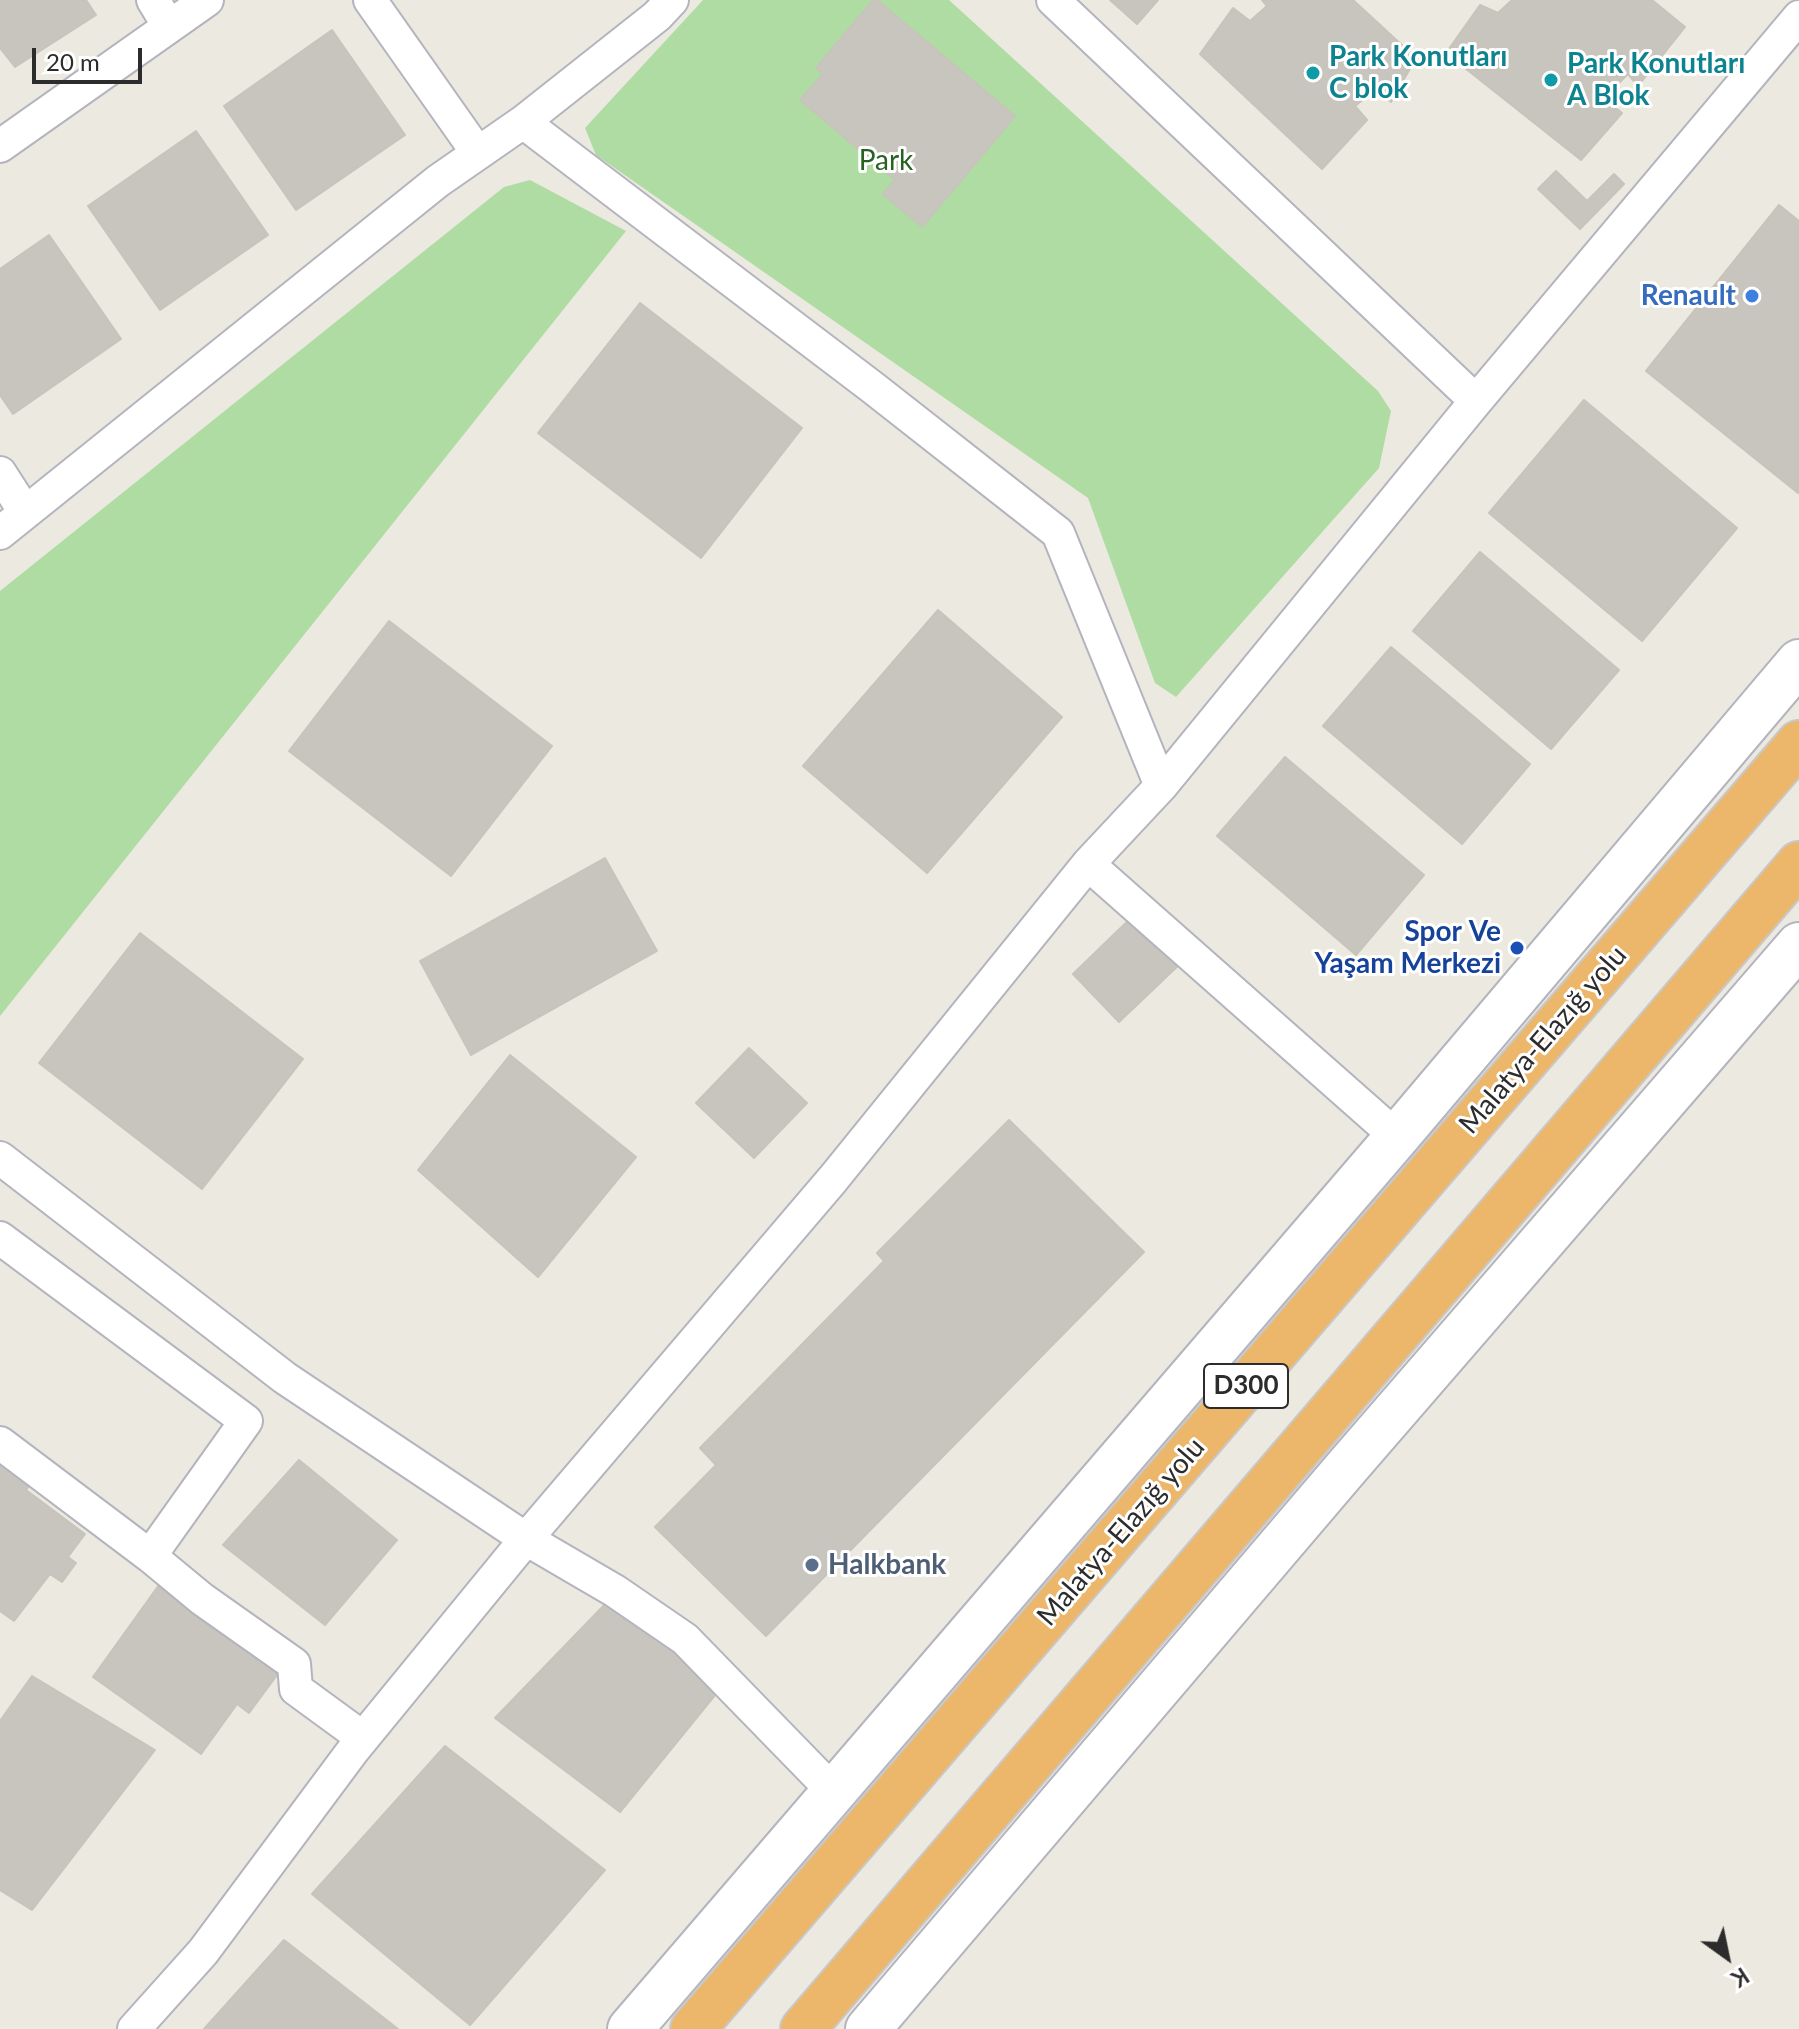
<!DOCTYPE html>
<meta charset="utf-8">
<style>
body{margin:0}
#map{position:relative;width:1799px;height:2029px;overflow:hidden;background:#ece9e0;font-family:Lato,sans-serif}
canvas{display:block}
.north{position:absolute;left:1687px;top:1917px;width:80px;height:80px;-webkit-text-stroke:6px #fff;paint-order:stroke;rotate:147deg;font-size:22px;font-weight:700;line-height:32px;text-align:center;color:#2c2c2c}
.north::after{content:'';display:block;margin:auto;width:28px;height:36px;background:#2c2c2c;clip-path:polygon(50% 0,100% 100%,50% 72%,0 100%)}
.scale{position:absolute;left:32px;top:48px;width:110px;height:36px;box-sizing:border-box;border:4px solid #2c2c2c;border-top:0;padding-left:10px;font-size:24px;line-height:28px;white-space:nowrap;color:#2c2c2c;-webkit-text-stroke:6px #fff;paint-order:stroke}
</style>
<div id="map">
<canvas width="1799" height="2029"></canvas>
<div class="north">K</div>
<div class="scale">20 m</div>
</div>
<script>
const g = document.querySelector('canvas').getContext('2d');
g.lineJoin = 'round';
function fillPath(path, color) { g.fillStyle = color; g.fill(path, 'evenodd'); }
function trace(path, color, width, dash) { g.strokeStyle = color; g.lineWidth = width; g.lineCap = dash ? 'butt' : 'round'; g.setLineDash(dash || []); g.stroke(path); }
function write(font, color, halo, rows, align = 'center') {
  g.font = font + ' Lato,sans-serif'; g.lineWidth = 6; g.setLineDash([]); g.textBaseline = 'middle'; g.strokeStyle = halo; g.fillStyle = color; for (const [text, x, y, turn = 0] of rows) {
    g.save(); g.translate(x, y); g.rotate((+turn || 0) * Math.PI / 180); g.textAlign = isNaN(turn) ? turn : align; if (halo) g.strokeText(text, 0, 0); g.fillText(text, 0, 0); g.restore();
  }
}
const green = new Path2D(`
 M703,0H949L1378,391L1391,411L1379,468L1176,697L1155,683L1088,498L596,155L585,128Z
 M530,180L626,231L0,1016V591L504,187Z`);
const building = new Path2D(`
 M0,0H86L96,15L15,67L0,48Z
 M873,0H877L1015,116L922,227L883,194L895,180L800,100L823,74L816,68Z
 M1110,0H1158L1137,24Z
 M1262,0H1353L1416,58L1391,102L1377,89L1355,106L1367,120L1322,169L1200,54L1233,8L1250,21L1267,6Z
 M1512,0H1652L1685,27L1638,86L1628,74L1604,98L1622,113L1581,160L1446,53L1480,5L1498,13Z
 M332,30L405,135L296,210L224,106Z
 M196,131L268,235L160,310L88,206Z
 M1556,171L1587,201L1614,174L1624,184L1580,229L1538,189Z
 M1779,205L1799,221L1798,493L1646,371Z
 M49,235L121,339L13,414L0,395V269Z
 M640,303L802,428L701,558L538,433Z
 M1584,400L1737,528L1642,641L1489,513Z
 M1480,552L1619,670L1551,749L1413,631Z
 M938,610L1062,717L927,873L803,766Z
 M389,621L552,746L451,876L289,751Z
 M1391,647L1530,764L1462,844L1323,726Z
 M1285,757L1424,875L1356,955L1217,836Z
 M605,858L657,951L471,1055L420,961Z
 M1135,914L1182,962L1119,1022L1073,974Z
 M140,933L303,1059L202,1189L39,1063Z
 M749,1048L807,1103L754,1158L696,1103Z
 M510,1055L636,1157L538,1277L418,1170Z
 M1009,1120L1144,1252L766,1636L655,1527L716,1465L700,1448L884,1261L877,1253Z
 M0,1452L35,1478L26,1490L85,1534L68,1557L76,1563L62,1582L50,1574L14,1621L0,1611Z
 M299,1460L397,1540L325,1625L223,1545Z
 M164,1578L280,1671L249,1713L237,1704L201,1754L93,1677Z
 M610,1599L657,1628L720,1689L620,1812L495,1718Z
 M32,1676L155,1750L32,1910L0,1890V1721Z
 M445,1746L605,1870L470,2025L312,1894Z
 M284,1940L398,2029H204Z`);
const street = new Path2D(`
 M153,0L169,26
 M370,0L477,152
 M1053,0L1476,401
 M523,122L872,387L1058,533L1161,786
 M0,146L207,0
 M0,473L25,512
 M0,533L438,181L523,122L657,16L672,0
 M1088,864L1397,1137
 M0,1158L285,1378L526,1539L615,1591L685,1639L834,1792
 M0,1238L246,1421L150,1556L202,1599L294,1664L296,1689L363,1738
 M0,1443L150,1556
 M134,2029L203,1952L354,1749L526,1539L833,1179L1088,864L1161,786L1476,401L1799,17`);
const secondary = new Path2D(`
 M630,2029L1397,1137L1799,662
 M868,2029L1347,1467L1799,945`);
const highway = new Path2D(`
 M693,2029L1799,743
 M803,2029L1799,864`);
const markers = [
 [1313,73,8,"#0f9aa8"],
 [1551,80,8,"#0f9aa8"],
 [1752,296,8,"#3f7fe0"],
 [1517,948,8,"#1a4fb4"],
 [812,1565,8,"#5c6f8a"]
];
const shields = [
 [1246,1386,84]
];
const shieldNames = [
 ["D300",1246,1386]
];
const cultureNames = [
 ["Park Konutları",1329,57],
 ["C blok",1329,89],
 ["Park Konutları",1567,64],
 ["A Blok",1567,96]
];
const parkNames = [
 ["Park",886,161]
];
const shopNames = [
 ["Renault",1736,296]
];
const transitNames = [
 ["Spor Ve",1501,932],
 ["Yaşam Merkezi",1501,964]
];
const streetNames = [
 ["Malatya-Elazığ yolu",1543,1040,-49],
 ["Malatya-Elazığ yolu",1121,1532,-49]
];
const serviceNames = [
 ["Halkbank",828,1565]
];
fillPath(green, '#aedca3');
fillPath(building, '#c8c5bf');
trace(building, '#c7c4ba', 2);
trace(street, '#b3b4be', 36);
trace(secondary, '#b3b4be', 48);
trace(highway, '#c8c8c8', 48);
trace(street, '#fff', 32);
trace(secondary, '#fff', 44);
trace(highway, '#ecb76b', 44);
for (const [x, y, r, color] of markers) { const dot = new Path2D(); dot.arc(x, y, r, 0, 2 * Math.PI); g.fillStyle = color; g.fill(dot); trace(dot, '#fff', 3); }
for (const [x, y, w] of shields) { const box = new Path2D(); box.roundRect(x - w / 2, y - 22, w, 44, 6); g.fillStyle = '#fff'; g.fill(box); trace(box, '#2c2c2c', 2); }
write('bold 26px', '#2c2c2c', null, shieldNames);
write('bold 28px', '#0d838f', '#fff', cultureNames, 'left');
write('28px', '#276223', '#fff', parkNames);
write('bold 28px', '#366cbe', '#fff', shopNames, 'right');
write('bold 28px', '#164399', '#fff', transitNames, 'right');
write('28px', '#2c2c2c', '#fff', streetNames);
write('bold 28px', '#4e5e75', '#fff', serviceNames, 'left');
</script>
